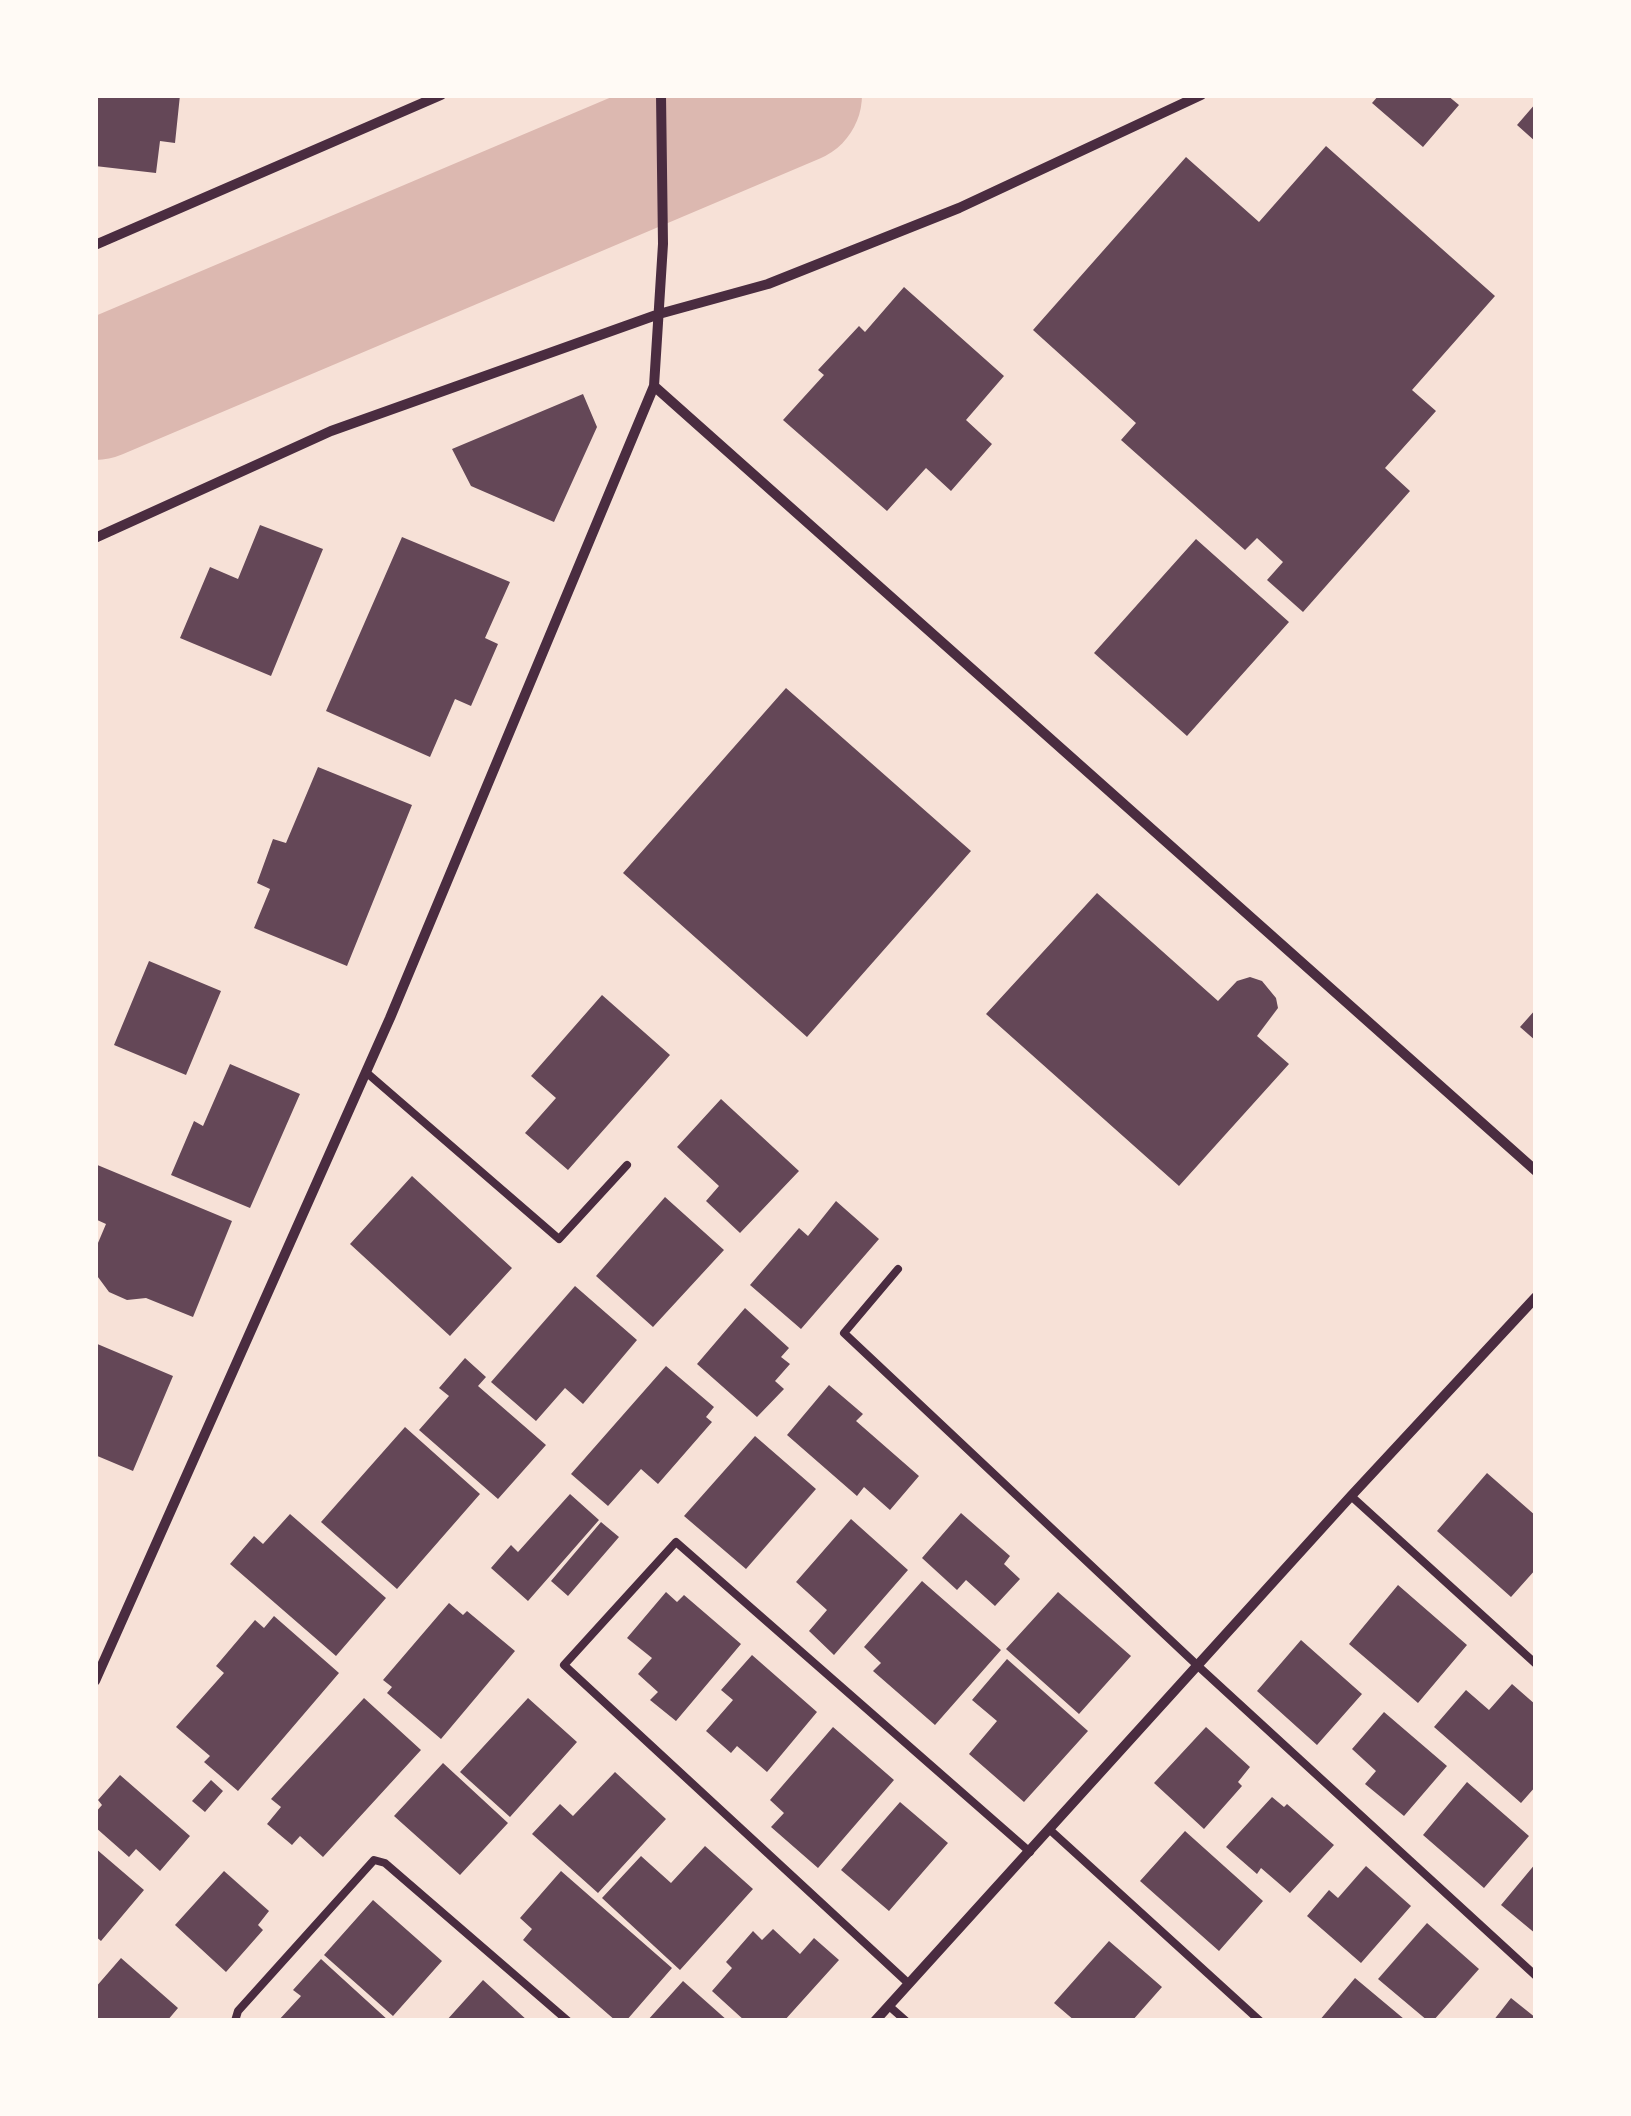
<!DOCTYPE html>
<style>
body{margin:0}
#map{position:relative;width:1631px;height:2116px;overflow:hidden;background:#f7e1d7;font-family:"Open Sans",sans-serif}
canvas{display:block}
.frame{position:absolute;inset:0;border:98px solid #fffaf5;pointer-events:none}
</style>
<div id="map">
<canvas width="1631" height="2116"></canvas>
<div class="frame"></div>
</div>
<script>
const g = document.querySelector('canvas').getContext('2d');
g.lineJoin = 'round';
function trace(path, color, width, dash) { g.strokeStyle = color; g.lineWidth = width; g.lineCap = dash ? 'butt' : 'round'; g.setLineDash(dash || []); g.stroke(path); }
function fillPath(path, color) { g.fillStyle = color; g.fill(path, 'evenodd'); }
const river = new Path2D(`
 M95,391L793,95`);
const building = new Path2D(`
 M95,95H180L175,143L160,141L156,173L95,166Z
 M1379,95H1447L1459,105L1423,147L1372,103Z
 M1536,103V142L1517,125Z
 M1326,146L1495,296L1412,390L1436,411L1385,468L1410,491L1303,612L1267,580L1283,562L1257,538L1245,550L1121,440L1136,423L1033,330L1186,157L1259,222Z
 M904,287L1004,376L966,420L992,444L951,491L926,468L887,511L783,420L824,375L818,370L859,326L865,332Z
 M583,394L597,427L554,522L471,486L452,449Z
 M260,525L323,549L271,676L180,638L210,567L238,579Z
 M402,537L510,582L485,638L498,644L471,706L455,699L430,757L326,711Z
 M1196,539L1289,622L1187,736L1094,653Z
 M786,688L971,851L807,1037L623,873Z
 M318,767L412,805L347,966L254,928L270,889L257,883L273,839L286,843Z
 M1097,893L1218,1001L1237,981L1250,977L1262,981L1276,998L1278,1008L1257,1036L1289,1064L1179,1186L986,1014Z
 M149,961L221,991L186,1075L114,1045Z
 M602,995L670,1055L568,1170L525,1133L556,1098L531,1076Z
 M1536,1009V1041L1520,1027Z
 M230,1064L300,1094L250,1208L171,1175L194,1121L203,1126Z
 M721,1099L799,1171L740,1233L706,1201L719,1186L677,1147Z
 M95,1164L232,1221L193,1317L146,1298L127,1300L109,1292L95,1273V1250L106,1224L95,1219Z
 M412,1176L512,1268L450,1336L350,1244Z
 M665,1197L724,1250L653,1327L596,1276Z
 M836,1201L879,1239L801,1329L750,1285L799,1228L808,1236Z
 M575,1286L637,1340L583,1404L565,1388L536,1421L491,1382Z
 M745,1308L789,1348L781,1357L790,1364L775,1381L784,1389L757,1417L697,1364Z
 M95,1343L173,1376L133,1471L95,1455Z
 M465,1358L486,1377L478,1386L546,1445L498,1499L419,1430L449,1396L439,1388Z
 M666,1366L714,1407L706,1417L712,1422L658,1484L641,1469L608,1506L571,1474Z
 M829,1385L863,1414L856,1421L919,1476L890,1510L864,1487L857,1496L787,1435Z
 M405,1427L480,1494L397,1589L321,1522Z
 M755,1436L816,1489L746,1569L684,1516Z
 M1487,1473L1536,1516V1569L1511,1597L1437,1531Z
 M570,1494L599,1520L528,1601L491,1568L511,1545L518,1552Z
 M961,1513L1010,1556L1004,1564L1020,1579L995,1606L966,1580L957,1590L922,1558Z
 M290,1514L386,1598L336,1656L230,1564L254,1536L263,1544Z
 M851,1519L908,1570L834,1655L809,1631L827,1610L796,1582Z
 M601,1522L619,1537L568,1596L551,1581Z
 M922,1581L1001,1650L935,1725L873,1671L881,1663L864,1647Z
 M1398,1585L1467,1645L1418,1703L1349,1644Z
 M666,1592L677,1602L684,1595L741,1644L676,1721L650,1700L658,1692L638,1674L652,1658L627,1638Z
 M1058,1592L1131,1656L1079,1714L1006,1649Z
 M449,1603L463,1615L467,1611L515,1651L441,1739L387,1693L392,1687L383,1680Z
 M274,1616L339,1673L238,1791L204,1762L210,1756L176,1727L224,1673L216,1666L255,1620L264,1628Z
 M1301,1640L1362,1694L1317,1745L1257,1691Z
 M752,1655L817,1712L767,1772L737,1746L731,1753L706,1731L733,1700L721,1690Z
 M1007,1659L1088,1731L1024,1802L969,1754L997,1721L972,1700Z
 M1512,1684L1536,1705V1786L1521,1803L1434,1727L1466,1690L1489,1710Z
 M364,1698L421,1750L323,1857L300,1836L292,1845L267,1824L281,1807L271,1799Z
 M528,1698L577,1742L510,1817L460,1772Z
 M1384,1712L1447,1766L1404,1816L1365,1784L1376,1771L1352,1749Z
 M833,1727L894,1780L818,1868L771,1827L784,1813L770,1800Z
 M1206,1727L1250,1767L1238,1782L1242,1786L1204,1829L1154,1783Z
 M443,1763L508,1823L460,1875L394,1816Z
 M615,1772L666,1819L598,1893L532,1834L560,1804L573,1816Z
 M120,1775L190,1836L160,1871L136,1849L129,1857L95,1827V1813L102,1805L98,1800Z
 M211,1780L223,1791L205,1812L192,1801Z
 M1467,1782L1529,1836L1484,1888L1423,1835Z
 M1272,1797L1284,1807L1287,1804L1334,1845L1290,1893L1261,1868L1257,1874L1226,1847Z
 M900,1802L948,1843L889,1911L841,1870Z
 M1185,1831L1263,1901L1219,1951L1140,1881Z
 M705,1846L753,1889L680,1970L602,1898L641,1856L671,1883Z
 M95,1848L144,1890L101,1941L95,1936Z
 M1536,1863V1934L1501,1905Z
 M1366,1866L1411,1906L1361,1963L1307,1916L1329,1890L1338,1898Z
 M224,1871L269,1911L258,1925L263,1930L226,1972L175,1925Z
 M561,1871L672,1968L626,2021H616L523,1940L532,1929L520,1918Z
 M373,1900L442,1961L393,2016L324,1955Z
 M1427,1923L1479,1969L1433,2021H1428L1378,1979Z
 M773,1929L800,1954L814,1938L839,1960L784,2021H745L712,1991L732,1968L726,1962L753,1931L762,1940Z
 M1109,1941L1162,1987L1132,2021H1075L1054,2003Z
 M121,1958L178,2008L167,2021H95V1988Z
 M321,1959L389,2021H278L301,1996L293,1990Z
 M1355,1978L1404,2019L1402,2021H1319Z
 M483,1980L528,2021H446Z
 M683,1981L728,2021H647Z
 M1511,1998L1536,2018V2021H1493Z`);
const service = new Path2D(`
 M367,1073L559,1239L627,1165
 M898,1269L844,1333L1198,1666L1536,1976
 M1351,1496L1536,1664
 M1049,1829L1260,2021
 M908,1983L564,1665L676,1542L1030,1852
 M889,2006L906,2021
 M235,2021L238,2011L374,1860L385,1863L568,2021`);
const minor = new Path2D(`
 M95,245L441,95
 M654,386L1536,1171
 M95,538L331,431L659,314L768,284L959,208L1201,95
 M95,1681L390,1018L654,386L663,244L661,95
 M875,2021L1351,1496L1536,1297`);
trace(river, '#dcb8b0', 138);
fillPath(building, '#644757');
trace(service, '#4a2c40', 8);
trace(minor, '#4a2c40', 10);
</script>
